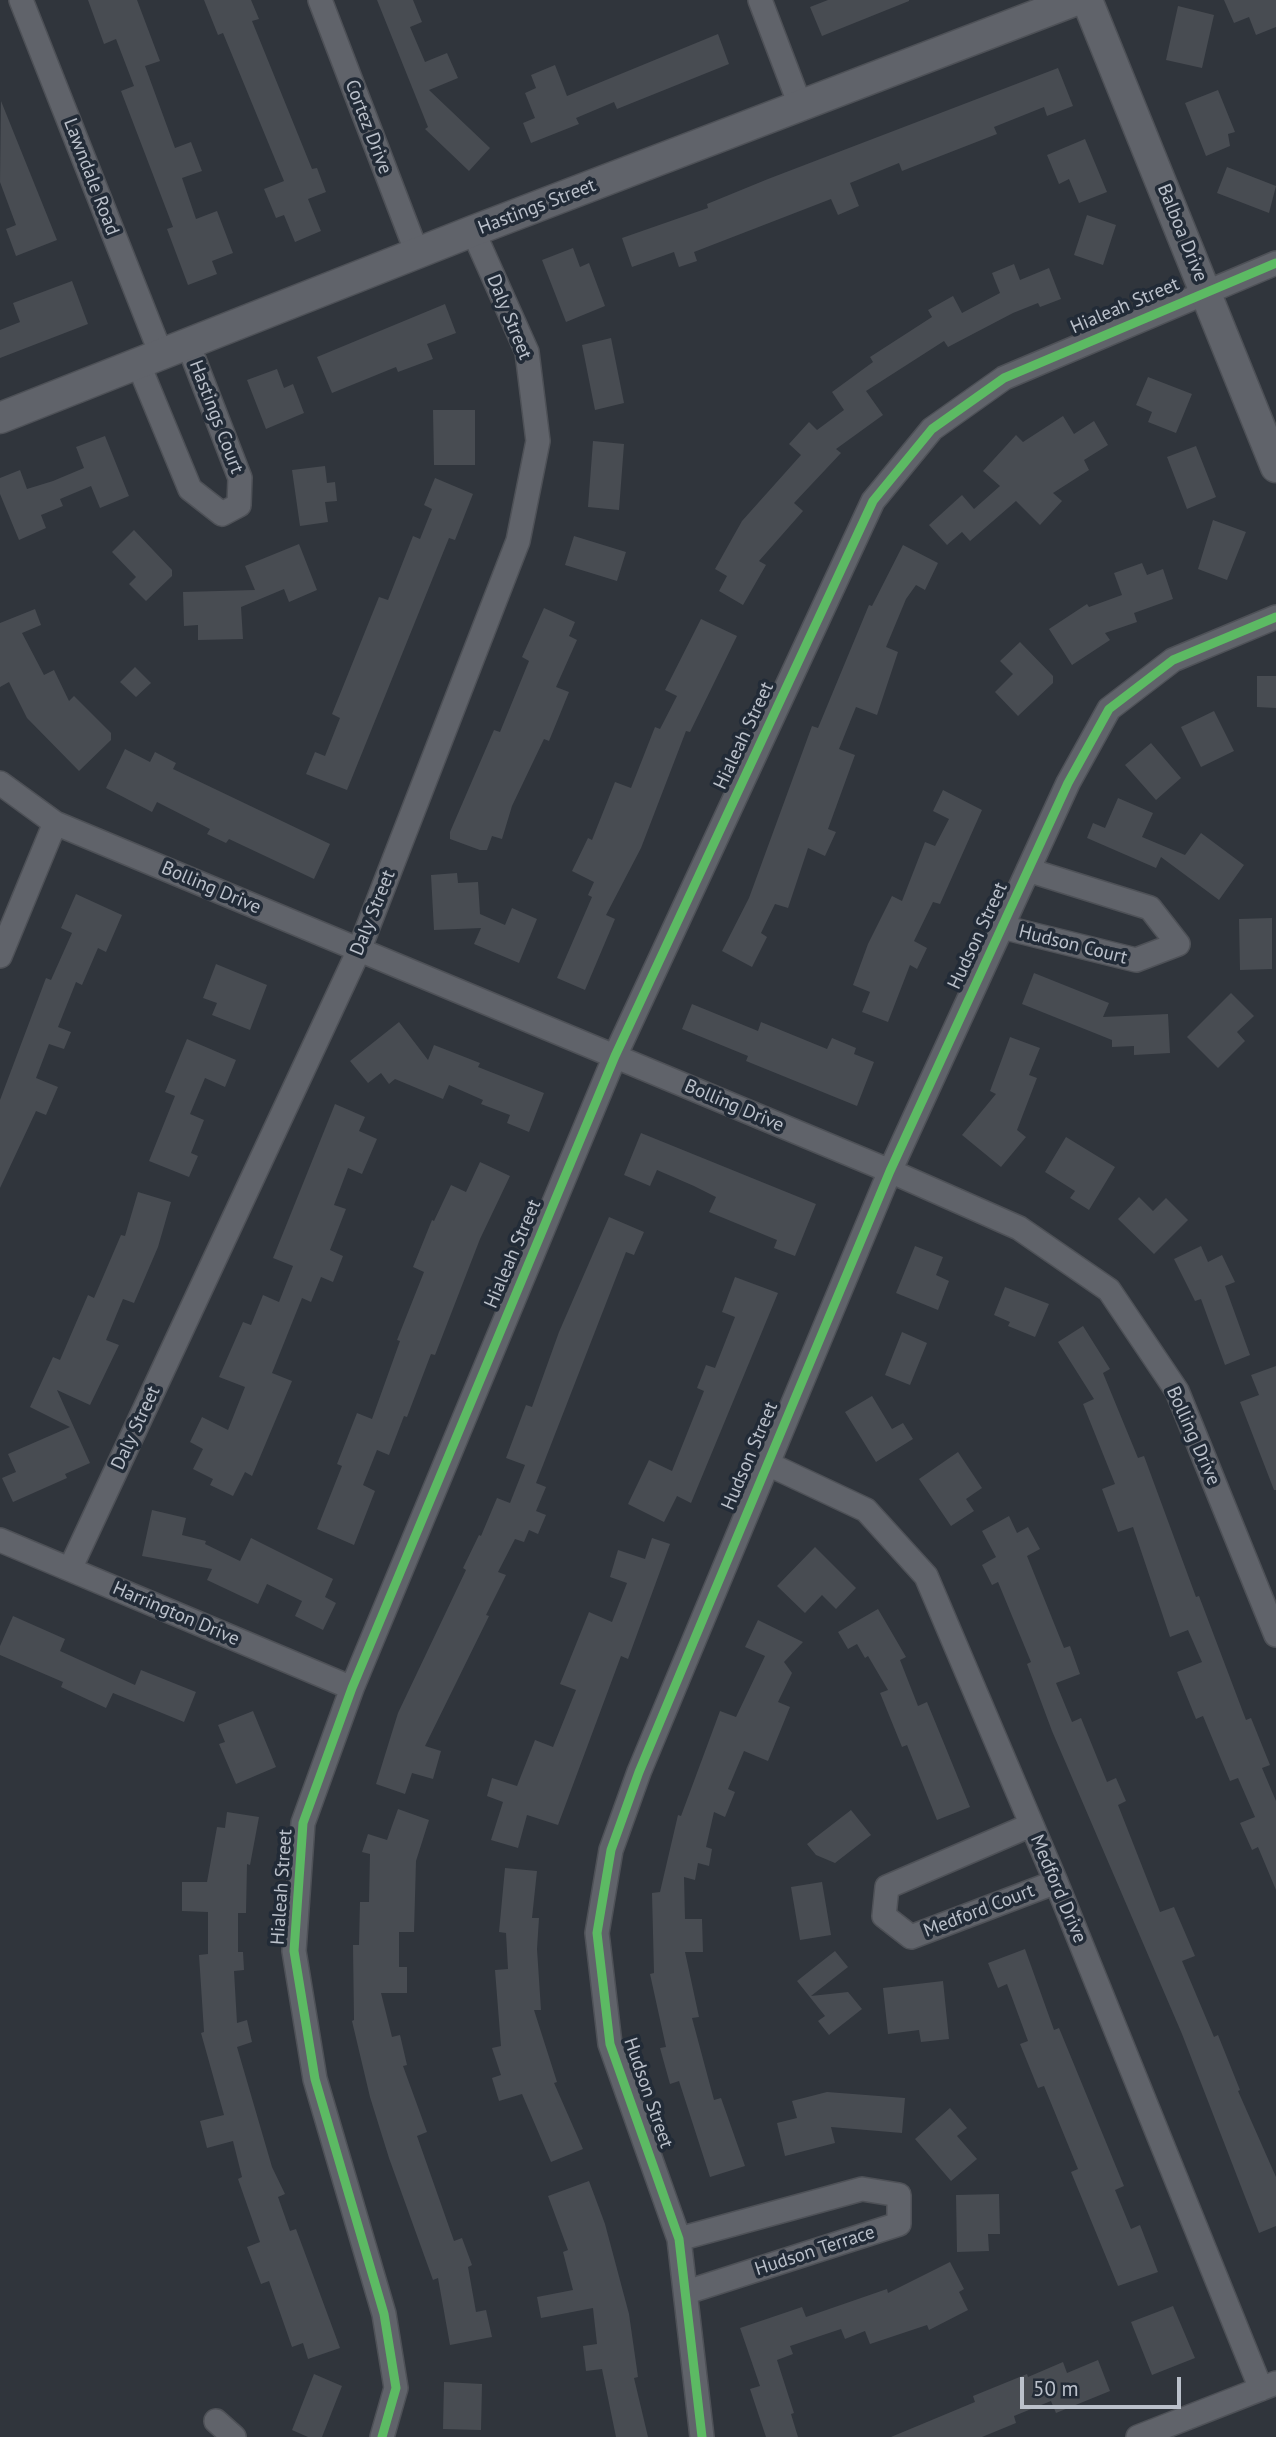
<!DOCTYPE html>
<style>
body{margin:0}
#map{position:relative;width:1276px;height:2437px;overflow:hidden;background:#30353c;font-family:"PT Sans",sans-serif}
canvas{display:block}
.scale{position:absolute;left:1020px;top:2377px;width:161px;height:32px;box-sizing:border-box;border:4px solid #bbc1cb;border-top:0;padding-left:9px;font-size:21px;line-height:24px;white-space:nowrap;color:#bbc1cb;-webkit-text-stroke:5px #222b37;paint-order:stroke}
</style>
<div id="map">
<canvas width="1276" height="2437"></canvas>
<div class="scale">50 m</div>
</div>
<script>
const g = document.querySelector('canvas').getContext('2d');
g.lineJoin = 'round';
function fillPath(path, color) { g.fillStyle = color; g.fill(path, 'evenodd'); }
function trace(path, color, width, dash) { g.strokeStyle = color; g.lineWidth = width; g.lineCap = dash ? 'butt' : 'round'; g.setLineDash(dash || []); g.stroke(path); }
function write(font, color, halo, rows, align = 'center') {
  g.font = font + ' "PT Sans",sans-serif'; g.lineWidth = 7; g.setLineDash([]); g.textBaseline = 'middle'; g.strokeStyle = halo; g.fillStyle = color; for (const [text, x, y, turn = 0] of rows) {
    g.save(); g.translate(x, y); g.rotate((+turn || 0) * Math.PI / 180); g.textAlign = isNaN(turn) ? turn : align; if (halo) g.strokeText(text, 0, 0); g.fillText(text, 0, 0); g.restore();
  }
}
const building = new Path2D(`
 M88,0H137L160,61L145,66L175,148L191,142L202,171L182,178L196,219L217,211L233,253L212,261L217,274L188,285L167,229L173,227L121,91L134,86L116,39L104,44Z
 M204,0H251L259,19L252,21L312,169L317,168L326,192L308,199L321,231L295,242L284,215L276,218L264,189L284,181L223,33L218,35Z
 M377,0H413L422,22L410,27L425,62L447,53L458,78L429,90L490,148L469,171L425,129L428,127Z
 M828,0H909V1L822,36L810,7Z
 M1224,0H1276V27L1256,35L1249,17L1234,23Z
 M1178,6L1214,15L1202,68L1166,60Z
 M718,34L729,64L617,109L614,102L576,118L579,124L531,143L523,123L535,118L525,93L536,88L531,75L555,65L567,96Z
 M1058,68L1073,106L1047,116L1044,107L994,127L997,134L902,171L899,163L850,183L859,206L838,215L831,199L694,252L697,261L679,267L674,252L632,267L622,238L708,208L707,204L768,179Z
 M1218,90L1235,132L1228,134L1230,146L1206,156L1185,103Z
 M1,101L57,240L16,256L6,229L16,225L0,182Z
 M1085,139L1107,192L1079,203L1069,179L1059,184L1047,155Z
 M1227,167L1276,186L1269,213L1217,193Z
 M1087,215L1116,225L1103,265L1074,255Z
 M573,248L580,267L589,263L605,306L566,322L542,260Z
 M1014,264L1020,280L1049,268L1061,299L1040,307L1038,303L1013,313L948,347L944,341L866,391L883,415L836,449L841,453L794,503L803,511L759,561L766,565L743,605L719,591L727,576L715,569L742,521L801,455L789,444L809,422L817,430L844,410L832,392L873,362L870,357L932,317L928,310L953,296L962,313L1000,293L992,273Z
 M72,281L88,324L0,358V330L20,322L13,303Z
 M445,304L456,333L427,344L433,359L398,372L396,367L332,393L317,357Z
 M611,338L624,403L595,410L582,345Z
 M277,369L284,388L293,384L304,413L266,429L247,380Z
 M1148,377L1192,394L1176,433L1148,422L1152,412L1136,405Z
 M433,410H475V465H434Z
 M1063,416L1074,434L1094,421L1108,445L1084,460L1089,470L1053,493L1062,501L1040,525L1016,501L970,541L962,532L947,545L929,525L962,495L974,509L1000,486L983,471L1016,435L1023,442Z
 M105,436L129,496L100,508L91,486L60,499L63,506L41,515L46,528L19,540L0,494V478L20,470L27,489L53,481L84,468L76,447Z
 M593,441L624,444L619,510L588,507Z
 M1196,446L1216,497L1187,509L1167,457Z
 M325,466L327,483L335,482L337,501L325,502L328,522L300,526L292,470Z
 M435,478L473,494L455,540L449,538L347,790L306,774L315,752L325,756L340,718L332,714L379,597L388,600L413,536L420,539L432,509L424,505Z
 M1213,520L1246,532L1227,580L1198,569Z
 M134,530L172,570V576L146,601L129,584L136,577L112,552Z
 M574,536L626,552L617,581L565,565Z
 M299,544L317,590L289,602L284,589L241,607L243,639L198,640V625L184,626L183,592L255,590L245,566Z
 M903,545L938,563L925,590L916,585L906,599L886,647L898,652L877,715L856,707L839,749L855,755L828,829L836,832L825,856L808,848L788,908L775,904L761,933L767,937L752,967L722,951L749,898L812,726L818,728L869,605L872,606Z
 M1142,563L1147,575L1163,569L1173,599L1134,613L1137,622L1105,633L1110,640L1072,665L1049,629L1087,604L1089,607L1122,595L1114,573Z
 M544,608L575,622L569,636L577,640L556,687L569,692L549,741L544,739L512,806L502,839L492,836L487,850H480L450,839V832L494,730L500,732L529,661L522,657Z
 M35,609L41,625L22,633L44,675L54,670L69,701L74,696L111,733V740L79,771L27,718L9,682L0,687V623Z
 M701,619L737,636L690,732L686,731L641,848L606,915L615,919L585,990L557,978L592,897L588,895L594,882L572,871L588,838L592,840L615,782L631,788L655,727L660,729L677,696L665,690Z
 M1020,642L1053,676V683L1018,716L995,692L1013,674L1000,661Z
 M135,667L151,683L136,697L120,682Z
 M1257,676H1276V708L1257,707Z
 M1214,711L1234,751L1201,767L1181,727Z
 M1151,743L1181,778L1156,800L1125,765Z
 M125,749L150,762L155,752L176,763L173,769L330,844L314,879L229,839L226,843L207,834L210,829L157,802L152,812L106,788Z
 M943,790L982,810L940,904L933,902L914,941L927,948L917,969L910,965L888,1022L862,1012L870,992L853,985L868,944L892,896L902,901L925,842L935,846L949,819L933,811Z
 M1118,798L1153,813L1142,837L1185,855L1201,833L1244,865L1219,900L1161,857L1156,868L1087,838L1093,823L1105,828Z
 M457,873L458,883L478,882L480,914L505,925L512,908L537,919L519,963L474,944L481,928L434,930L431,875Z
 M76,894L122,915L106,952L98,948L82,985L76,982L58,1027L71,1032L64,1049L49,1044L36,1078L58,1087L46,1115L36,1111L0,1188V1100L46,978L51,980L72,933L61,928Z
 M1272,918V969L1240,970L1239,919Z
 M216,964L267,985L250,1030L212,1015L217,1003L203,998Z
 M1034,973L1109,1003L1103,1017L1168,1014L1170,1053L1134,1055V1046L1112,1047V1040L1022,1004Z
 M1231,993L1254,1016L1237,1032L1245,1041L1218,1068L1187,1037Z
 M692,1004L758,1031L761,1022L827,1049L832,1038L856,1048L854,1054L874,1062L857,1106L746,1061L748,1056L682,1029Z
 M399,1022L428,1060L434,1045L480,1063L478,1067L544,1093L529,1132L507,1123L510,1115L481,1104L483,1100L449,1085L443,1099L395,1079L389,1084L381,1073L368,1083L350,1061Z
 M1010,1037L1040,1048L1029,1075L1037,1078L1017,1130L1026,1137L1001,1167L962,1135L996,1094L990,1091Z
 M187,1039L236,1060L225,1087L205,1078L190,1114L204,1120L191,1153L198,1156L189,1177L149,1161L175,1096L165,1092Z
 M335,1104L365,1117L359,1131L377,1139L362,1174L348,1168L334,1205L346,1209L330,1250L343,1256L333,1282L321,1277L311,1302L302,1298L272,1373L292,1381L252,1476L245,1472L233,1496L210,1485L213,1479L193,1469L203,1449L190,1442L202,1417L228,1430L245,1387L219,1377L243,1322L251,1325L263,1295L279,1302L293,1266L273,1258Z
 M641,1133L816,1204L795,1256L774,1248L777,1240L709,1212L716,1197L694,1186L657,1170L650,1186L624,1175Z
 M1066,1137L1115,1167L1089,1210L1070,1198L1075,1191L1045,1172Z
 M480,1162L510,1176L480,1239L435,1355L431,1354L407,1417L404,1416L389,1455L377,1450L363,1485L375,1491L354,1545L317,1529L342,1466L337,1464L357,1413L372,1419L400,1341L397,1340L424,1272L413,1267L432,1220L434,1221L451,1185L466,1192Z
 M138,1192L171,1202L158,1247L134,1303L123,1299L106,1340L119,1345L90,1405L57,1390L90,1463L65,1474L67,1478L13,1502L2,1478L16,1472L8,1454L70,1427L30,1407L53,1357L60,1360L88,1295L94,1298L121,1235L125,1236Z
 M1139,1197L1153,1211L1166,1198L1188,1220L1154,1254L1118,1219Z
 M609,1217L644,1232L634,1255L626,1252L536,1483L546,1487L536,1511L546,1515L538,1534L529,1530L524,1542L515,1539L498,1572L506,1575L486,1615L489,1616L425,1746L441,1751L433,1779L412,1773L405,1794L376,1784L398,1713L466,1570L463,1568L479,1535L481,1536L497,1498L510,1503L525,1465L506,1458L526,1405L532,1407L559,1332Z
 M915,1246L943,1257L936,1275L949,1281L938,1310L896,1293Z
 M1201,1246L1208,1262L1222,1255L1235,1282L1225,1286L1250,1355L1225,1365L1201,1299L1195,1301L1174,1259Z
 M735,1277L778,1293L691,1503L677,1496L664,1522L628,1504L649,1460L672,1471L704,1391L697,1388L706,1365L715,1368L735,1317L722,1312Z
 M1005,1287L1049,1304L1035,1337L1008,1326L1010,1322L994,1315Z
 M1083,1326L1110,1369L1103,1373L1138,1458L1144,1456L1196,1597L1199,1596L1246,1720L1251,1718L1270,1765L1262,1768L1276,1801V1890L1258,1847L1252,1850L1240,1823L1255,1817L1238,1778L1230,1781L1203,1716L1196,1719L1177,1672L1202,1662L1188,1630L1170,1637L1133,1527L1118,1532L1102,1489L1115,1484L1083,1404L1094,1399L1058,1342Z
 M902,1332L927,1343L910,1385L885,1375Z
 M1276,1366V1490H1274L1240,1402L1259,1395L1251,1375Z
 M872,1396L892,1429L903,1423L913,1439L876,1462L845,1412Z
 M958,1452L982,1488L966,1499L974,1511L951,1526L919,1479Z
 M152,1510L186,1518L182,1535L206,1541L205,1544L240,1561L251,1538L333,1579L325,1597L336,1603L323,1630L295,1616L302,1601L267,1584L258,1604L207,1580L212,1569L142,1556Z
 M1009,1516L1017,1533L1028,1527L1040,1549L1027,1556L1064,1648L1070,1646L1080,1674L1056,1683L1072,1722L1081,1718L1107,1782L1116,1778L1126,1801L1118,1805L1160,1912L1174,1907L1195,1956L1182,1961L1214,2037L1218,2035L1240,2090L1238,2091L1276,2177V2226L1259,2233L1182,2034L1052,1731L1027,1664L1031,1662L998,1582L992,1585L982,1565L996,1557L982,1531Z
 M652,1538L670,1544L628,1659L621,1656L558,1825L527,1815L518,1848L491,1840L503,1802L487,1796L492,1778L517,1786L535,1740L553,1747L576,1690L560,1684L589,1612L612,1622L627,1583L610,1577L618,1550L645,1559Z
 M815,1547L856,1588L836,1609L822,1595L805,1613L777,1586Z
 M878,1609L906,1657L900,1660L918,1706L927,1702L970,1807L937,1820L907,1745L902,1747L880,1693L888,1690L868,1656L865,1658L857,1644L848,1649L838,1632Z
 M13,1616L65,1639L60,1651L135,1685L141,1670L196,1692L184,1722L113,1693L106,1708L61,1687L63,1682L0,1655V1646Z
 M758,1620L803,1642L784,1662L792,1673L778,1702L790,1707L768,1761L744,1751L728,1789L735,1792L725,1817L714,1812L706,1847L712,1849L709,1866L698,1863L695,1880L684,1877L685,1919H702L703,1952H685L699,2017L692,2018L714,2100L721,2098L745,2166L710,2177L679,2081L670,2084L660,2048L666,2047L650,1974L654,1973L652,1893L660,1892L678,1815L681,1816L720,1711L736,1717L765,1656L745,1647Z
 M253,1711L276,1767L236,1784L219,1744L225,1742L218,1725Z
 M398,1809L429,1820L416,1861L414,1932H399V1967H407V1993H381L392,2037L400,2035L407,2065L403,2066L427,2132L417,2136L454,2241L462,2238L472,2265L468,2267L476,2312L486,2310L492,2337L450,2345L438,2278L433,2280L389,2158L370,2097L352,2021L354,2020L353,1945H359L360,1902H369L370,1854L362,1852L368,1834L387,1840Z
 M851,1810L871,1835L835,1863L816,1855L807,1844Z
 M227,1812L259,1817L250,1865L247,1864L246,1913H238V1952H243L244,1970L234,1971L237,2023L247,2020L252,2042L237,2047L272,2167L285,2194L278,2197L290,2231L296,2229L340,2348L308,2359L303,2343L292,2347L269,2281L261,2284L247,2247L260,2242L238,2179L242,2177L233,2141L207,2148L200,2121L224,2115L201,2033L204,2032L199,1955L208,1954V1912L182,1911V1882H207L217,1827L225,1828Z
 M505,1868L537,1871L532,1918H539L537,1949L541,2010H534L557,2082L554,2083L583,2149L551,2162L522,2094L499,2101L492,2078L501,2075L492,2048L501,2046L495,1970L508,1969L506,1933L499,1932Z
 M822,1882L831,1935L800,1940L791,1887Z
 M1025,1949L1054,2030L1059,2028L1124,2186L1115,2190L1131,2229L1140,2225L1158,2272L1118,2286L1071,2172L1078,2169L1044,2086L1038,2088L1020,2044L1028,2041L1007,1984L998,1988L988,1963Z
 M835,1951L848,1967L811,1996L848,1992L862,2009L829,2035L818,2021L825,2016L797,1981Z
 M943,1981L949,2039L921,2042L919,2030L888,2034L883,1988Z
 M827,2092L905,2098L902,2133L831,2127L835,2143L785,2156L777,2123L797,2118L792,2101Z
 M950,2108L967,2128L957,2136L977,2159L951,2181L915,2139Z
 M589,2181L605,2224L629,2314L638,2377L634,2378L648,2437H616L602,2369L586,2371L583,2346L597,2344L593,2308L541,2318L537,2297L573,2290L563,2252L568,2250L548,2196Z
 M999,2194L1000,2234H988L989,2251L957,2252L956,2195Z
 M950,2262L964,2289L959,2292L968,2310L929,2330L927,2325L870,2344L865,2331L845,2339L841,2329L790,2346L793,2354L777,2360L794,2413L791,2414L798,2437H766L750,2389L760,2386L740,2328L802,2307L806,2317L887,2289L888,2293Z
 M1173,2306L1195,2358L1152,2375L1131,2322Z
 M1098,2360L1110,2391L1056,2413L1051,2401L1014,2416L1016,2423L982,2437H891L975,2402L973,2396L1027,2374L1028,2377L1063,2362L1067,2373Z
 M314,2374L342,2386L322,2437H308L292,2430Z
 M444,2382L482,2384L481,2430L443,2429Z`);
const minor = new Path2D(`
 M21,0L161,354
 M320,0L417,253
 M760,0L800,105
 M138,363L190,489L222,514L239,505L240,478L188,344
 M0,783L55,823L890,1171L1019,1228L1109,1290L1177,1391L1276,1635
 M1002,927L1136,960L1178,944L1150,908L1028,870
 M0,956L55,823
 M766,1463L866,1510L926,1576L1056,1882L1261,2389
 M0,1540L352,1688
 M70,1569L359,950L518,541L538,441L527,352L473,231
 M1031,1825L887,1887L884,1916L911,1937L1056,1882
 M679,2239L862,2189L899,2195V2224L687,2292
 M216,2421L234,2437
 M382,2437L396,2388L384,2314L315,2079L294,1951L303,1823L352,1688L615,1056L873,501L932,429L1004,378L1276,263
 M702,2437L679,2239L610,2044L597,1933L611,1850L639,1772L890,1171L1068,783L1109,709L1173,660L1276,617
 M1138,2437L1276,2383`);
const tertiary = new Path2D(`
 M1087,0L1276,467
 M0,418L473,231L1076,0`);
const cycleway = new Path2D(`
 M382,2437L396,2388L384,2314L315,2079L294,1951L303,1823L352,1688L615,1056L873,501L932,429L1004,378L1276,263
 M702,2437L679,2239L610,2044L597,1933L611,1850L639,1772L890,1171L1068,783L1109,709L1173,660L1276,617`);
const streetNames = [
 ["Cortez Drive",368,127,69],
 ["Lawndale Road",91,177,69],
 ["Hastings Street",537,207,-21],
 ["Balboa Drive",1182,233,68],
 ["Hialeah Street",1125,306,-23],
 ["Daly Street",509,317,68],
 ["Hastings Court",216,417,69],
 ["Hialeah Street",744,736,-65],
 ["Bolling Drive",211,888,23],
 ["Daly Street",373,913,-68],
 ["Hudson Street",978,936,-65],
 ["Hudson Court",1073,945,14],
 ["Bolling Drive",734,1106,23],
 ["Hialeah Street",513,1254,-67],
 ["Daly Street",136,1428,-65],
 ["Bolling Drive",1193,1436,66],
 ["Hudson Street",750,1456,-67],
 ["Harrington Drive",176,1614,23],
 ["Hialeah Street",282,1887,-86],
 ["Medford Drive",1058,1889,67],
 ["Medford Court",979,1911,-21],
 ["Hudson Street",648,2093,71],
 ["Hudson Terrace",815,2251,-18]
];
fillPath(building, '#484c52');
trace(minor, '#4e5157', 26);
trace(tertiary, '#4e5157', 33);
trace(minor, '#60636a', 23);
trace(tertiary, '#60636a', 30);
trace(cycleway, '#5cba63', 9);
write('19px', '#bbc1cb', '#222b37', streetNames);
</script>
